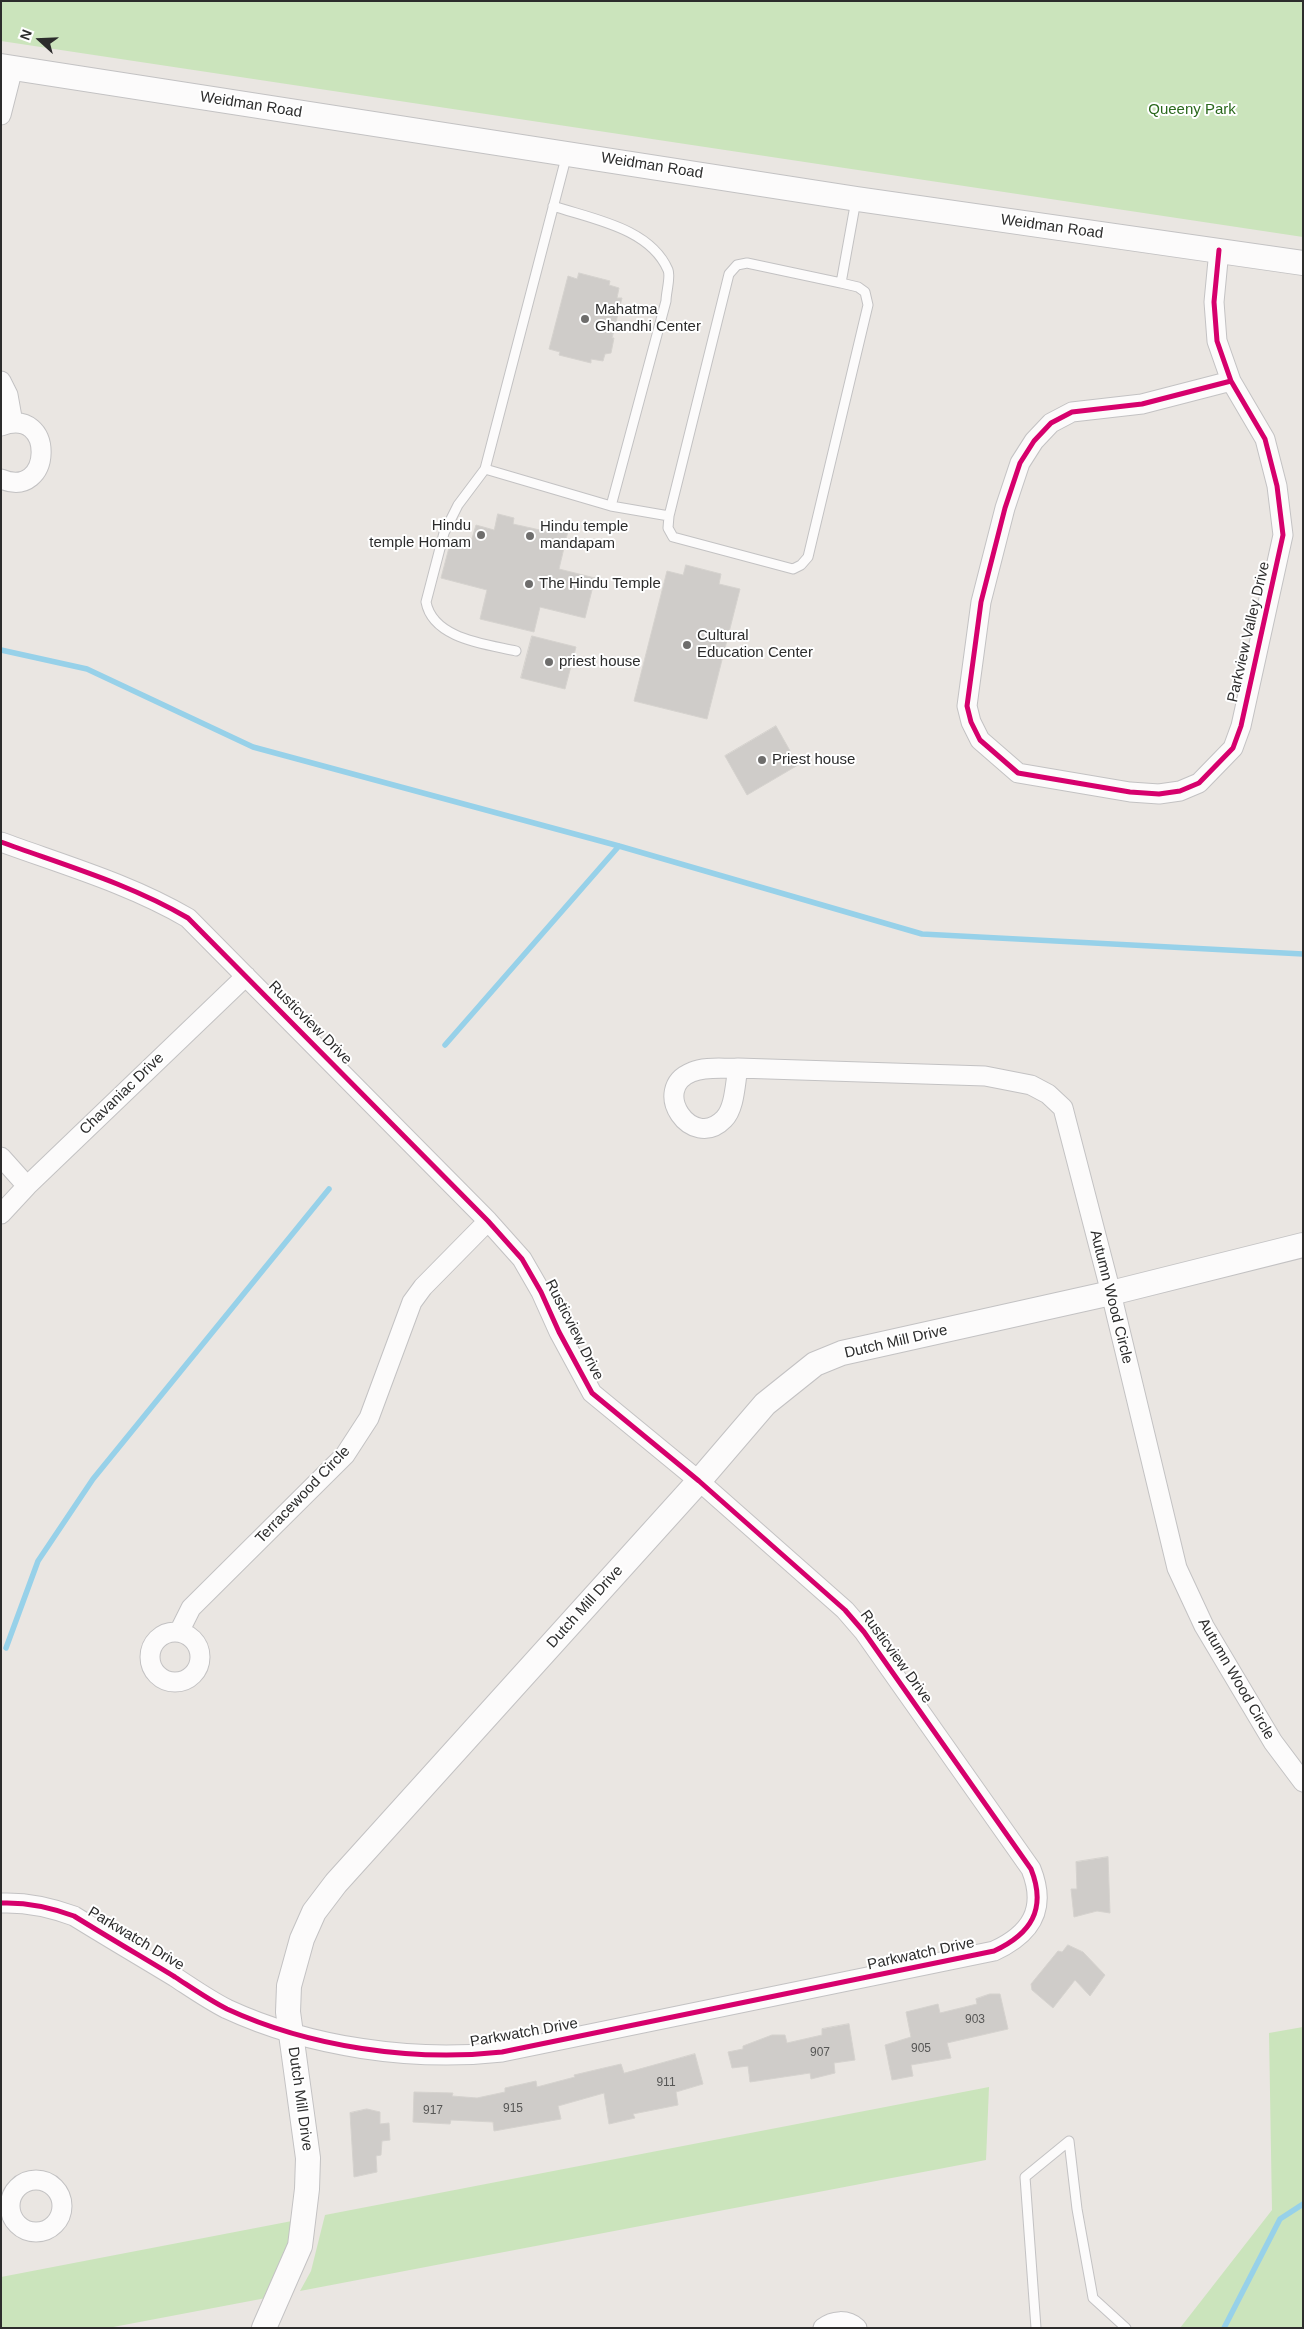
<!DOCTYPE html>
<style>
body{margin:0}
#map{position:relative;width:1304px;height:2329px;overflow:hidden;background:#eae6e2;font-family:Helvetica,sans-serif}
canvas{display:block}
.frame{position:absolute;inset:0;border:2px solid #2c2c2c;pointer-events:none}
.north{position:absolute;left:15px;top:15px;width:50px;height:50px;-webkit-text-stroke:4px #fff;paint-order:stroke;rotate:290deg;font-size:14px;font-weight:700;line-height:20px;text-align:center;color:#2c2c2c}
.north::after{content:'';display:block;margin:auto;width:18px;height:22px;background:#2c2c2c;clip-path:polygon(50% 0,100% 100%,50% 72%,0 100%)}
</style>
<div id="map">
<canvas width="1304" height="2329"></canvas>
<div class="frame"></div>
<div class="north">N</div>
</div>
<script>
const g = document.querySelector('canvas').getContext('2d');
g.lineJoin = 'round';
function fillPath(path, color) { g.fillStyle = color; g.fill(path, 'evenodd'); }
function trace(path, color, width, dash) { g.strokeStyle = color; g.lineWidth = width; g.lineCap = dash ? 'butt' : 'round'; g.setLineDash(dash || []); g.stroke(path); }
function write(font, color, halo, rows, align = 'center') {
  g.font = font + ' Helvetica,sans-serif'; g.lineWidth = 4; g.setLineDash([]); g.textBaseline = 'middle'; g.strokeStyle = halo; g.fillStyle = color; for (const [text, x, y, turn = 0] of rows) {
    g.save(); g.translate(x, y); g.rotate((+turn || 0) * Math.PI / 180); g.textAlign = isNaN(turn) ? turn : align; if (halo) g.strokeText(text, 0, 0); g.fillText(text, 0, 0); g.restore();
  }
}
const green = new Path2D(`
 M1,1H1303V237L1,41Z
 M1303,2027V2328H1180L1272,2210L1269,2033Z
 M989,2087L986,2160L300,2291L311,2271L325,2215Z
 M292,2221L286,2253L266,2298L108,2328H1V2277Z`);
const stream = new Path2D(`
 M1,650L87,669L253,747L619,846L922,934L1303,954
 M445,1045L619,846
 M6,1648L38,1561L93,1479L329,1189
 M1224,2328L1280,2219L1303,2204`);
const building = new Path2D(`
 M579,273L610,281L609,285L619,288L617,298H622L612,338H614L611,353L605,354L603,361L591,359V363L559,355L560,352L549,349L568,276L577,279Z
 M498,514L514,518L513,524L549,532L550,526L568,531L559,569L595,578L585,618L540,607L534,632L480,619L487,590L441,578L451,540L470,545L476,525L494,530Z
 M686,565L721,574L719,584L740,589L707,719L634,701L667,571L683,575Z
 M532,636L576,647L565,689L521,678Z
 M776,726L798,765L747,795L725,756Z
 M1108,1857L1110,1913L1097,1911L1074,1917L1071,1889H1077L1076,1862Z
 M1068,1945L1083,1952L1105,1975L1090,1996L1075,1980L1053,2008L1032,1990L1031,1984L1058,1951L1062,1952Z
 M990,1994H1000L1008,2029L947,2043L951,2058L911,2065L913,2076L892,2080L885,2045L911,2037L906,2012L938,2004L940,2013L977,2004L976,1999Z
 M849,2024L855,2060L834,2063L835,2073L811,2079L810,2073L750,2082L748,2066L732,2068L728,2052L743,2049V2046L772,2035H785L787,2043L822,2035V2029Z
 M695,2054L703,2084L676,2092L678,2105L633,2114L635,2118L609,2124L604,2093L558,2106L561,2119L494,2131L493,2122L451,2120L450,2124L413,2122L414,2092L453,2093L452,2096L477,2098L505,2092V2088L536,2081L537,2087L575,2077L574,2075L621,2064L624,2073Z
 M367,2109L380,2112V2124L389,2123L390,2140L382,2141L381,2155L376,2156L377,2172L354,2177L350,2113Z`);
const service = new Path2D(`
 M553,206C592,219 650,228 668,270C671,277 666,292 666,301L611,506L485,469L567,154
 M841,283L858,287L865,292L868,305L808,557L801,565L793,569L673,537L668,528L669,516L729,274L737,265L747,263L841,283L856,200
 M485,469L458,505L444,533L426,602C433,639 486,644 516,651
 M611,506L669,516
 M1036,2328L1025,2177L1069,2141L1077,2209L1093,2298L1126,2328`);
const minor = new Path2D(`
 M1,115L13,68
 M1219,250L1214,302L1217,341L1231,381L1265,439L1277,486L1283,535L1241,726L1233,748L1199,783L1180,791L1159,794L1130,792L1018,773L980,740L971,722L967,706L981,602L1005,508L1020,463L1034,441L1051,423L1072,412L1142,404L1231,381
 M1,381L8,395L13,423
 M1,426C56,405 53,501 1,479
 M1,842C64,865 130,884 188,918L488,1221L522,1259L541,1292L559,1332L592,1393L699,1481L845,1610L864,1632L1031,1869C1047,1909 1031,1934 994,1951L502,2052C413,2062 309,2047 227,2009C209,2000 192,1988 175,1977C142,1957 108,1937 74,1916C50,1907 27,1902 1,1903
 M738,1068L985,1076L1031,1085L1048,1094L1063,1108L1111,1293L1177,1568L1204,1626L1273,1742L1303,1782
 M738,1068C735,1083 735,1108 724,1119C692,1152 649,1089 692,1072C706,1066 724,1069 738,1068Z
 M1,1157L27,1186
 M1,1214L27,1186L246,976
 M179,1632L191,1608L345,1455L369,1418L412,1302L423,1287L488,1221
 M150 1657a25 25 0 1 1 50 0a25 25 0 1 1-50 0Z
 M10 2206a26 26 0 1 1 52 0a26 26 0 1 1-52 0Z
 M823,2328C833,2320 847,2319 857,2328`);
const tertiary = new Path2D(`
 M1,66L857,199L1303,263
 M264,2328L300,2246L307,2189L308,2158L288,2012L289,1986L302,1939L314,1912L336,1883L699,1481L765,1404L815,1364L842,1353L1111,1293L1303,1245`);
const cycleway = new Path2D(`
 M1219,250L1214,302L1217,341L1231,381L1265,439L1277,486L1283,535L1241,726L1233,748L1199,783L1180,791L1159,794L1130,792L1018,773L980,740L971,722L967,706L981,602L1005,508L1020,463L1034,441L1051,423L1072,412L1142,404L1231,381
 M1,842C64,865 130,884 188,918L488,1221L522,1259L541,1292L559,1332L592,1393L699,1481L845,1610L864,1632L1031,1869C1047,1909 1031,1934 994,1951L502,2052C413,2062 309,2047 227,2009C209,2000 192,1988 175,1977C142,1957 108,1937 74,1916C50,1907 27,1902 1,1903`);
const markers = [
 [585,319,5,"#6e6d6c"],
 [481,535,5,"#6e6d6c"],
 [530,536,5,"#6e6d6c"],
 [529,584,5,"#6e6d6c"],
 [687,645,5,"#6e6d6c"],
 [549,662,5,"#6e6d6c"],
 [762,760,5,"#6e6d6c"]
];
const numberNames = [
 ["903",975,2020],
 ["905",921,2049],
 ["907",820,2053],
 ["911",666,2083],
 ["915",513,2109],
 ["917",433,2111]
];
const streetNames = [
 ["Weidman Road",251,105,9],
 ["Weidman Road",652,166,9],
 ["Weidman Road",1052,227,8],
 ["Parkview Valley Drive",1249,632,-77],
 ["Rusticview Drive",310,1023,45],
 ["Chavaniac Drive",122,1094,-44],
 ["Autumn Wood Circle",1111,1297,76],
 ["Rusticview Drive",574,1330,63],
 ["Dutch Mill Drive",896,1342,-13],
 ["Terracewood Circle",303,1495,-46],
 ["Dutch Mill Drive",585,1607,-48],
 ["Rusticview Drive",896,1657,54],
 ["Autumn Wood Circle",1236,1679,60],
 ["Parkwatch Drive",136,1939,31],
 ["Parkwatch Drive",921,1954,-12],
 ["Parkwatch Drive",524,2033,-10],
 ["Dutch Mill Drive",300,2099,82]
];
const parkNames = [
 ["Queeny Park",1192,110]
];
const poiNames = [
 ["Mahatma",595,310],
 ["Ghandhi Center",595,327],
 ["Hindu",471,526,"right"],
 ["temple Homam",471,543,"right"],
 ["Hindu temple",540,527],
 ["mandapam",540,544],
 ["The Hindu Temple",539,584],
 ["Cultural",697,636],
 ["Education Center",697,653],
 ["priest house",559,662],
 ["Priest house",772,760]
];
fillPath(green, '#cbe4bc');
trace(stream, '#97d1e9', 5.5);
fillPath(building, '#cfccc9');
trace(building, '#d5d2ce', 1);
trace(service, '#c3c2c3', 11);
trace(minor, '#c3c2c3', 21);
trace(tertiary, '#c3c2c3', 26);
trace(service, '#fcfbfb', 9);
trace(minor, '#fcfbfb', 19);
trace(tertiary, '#fcfbfb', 24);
trace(cycleway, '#d6006c', 5);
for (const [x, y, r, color] of markers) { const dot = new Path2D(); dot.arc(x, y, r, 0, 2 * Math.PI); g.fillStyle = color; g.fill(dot); trace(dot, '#fff', 2); }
write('12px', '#565655', null, numberNames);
write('15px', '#2c2c2c', '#fff', streetNames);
write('15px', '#2a681c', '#fff', parkNames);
write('15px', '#2c2c2c', '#fff', poiNames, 'left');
</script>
